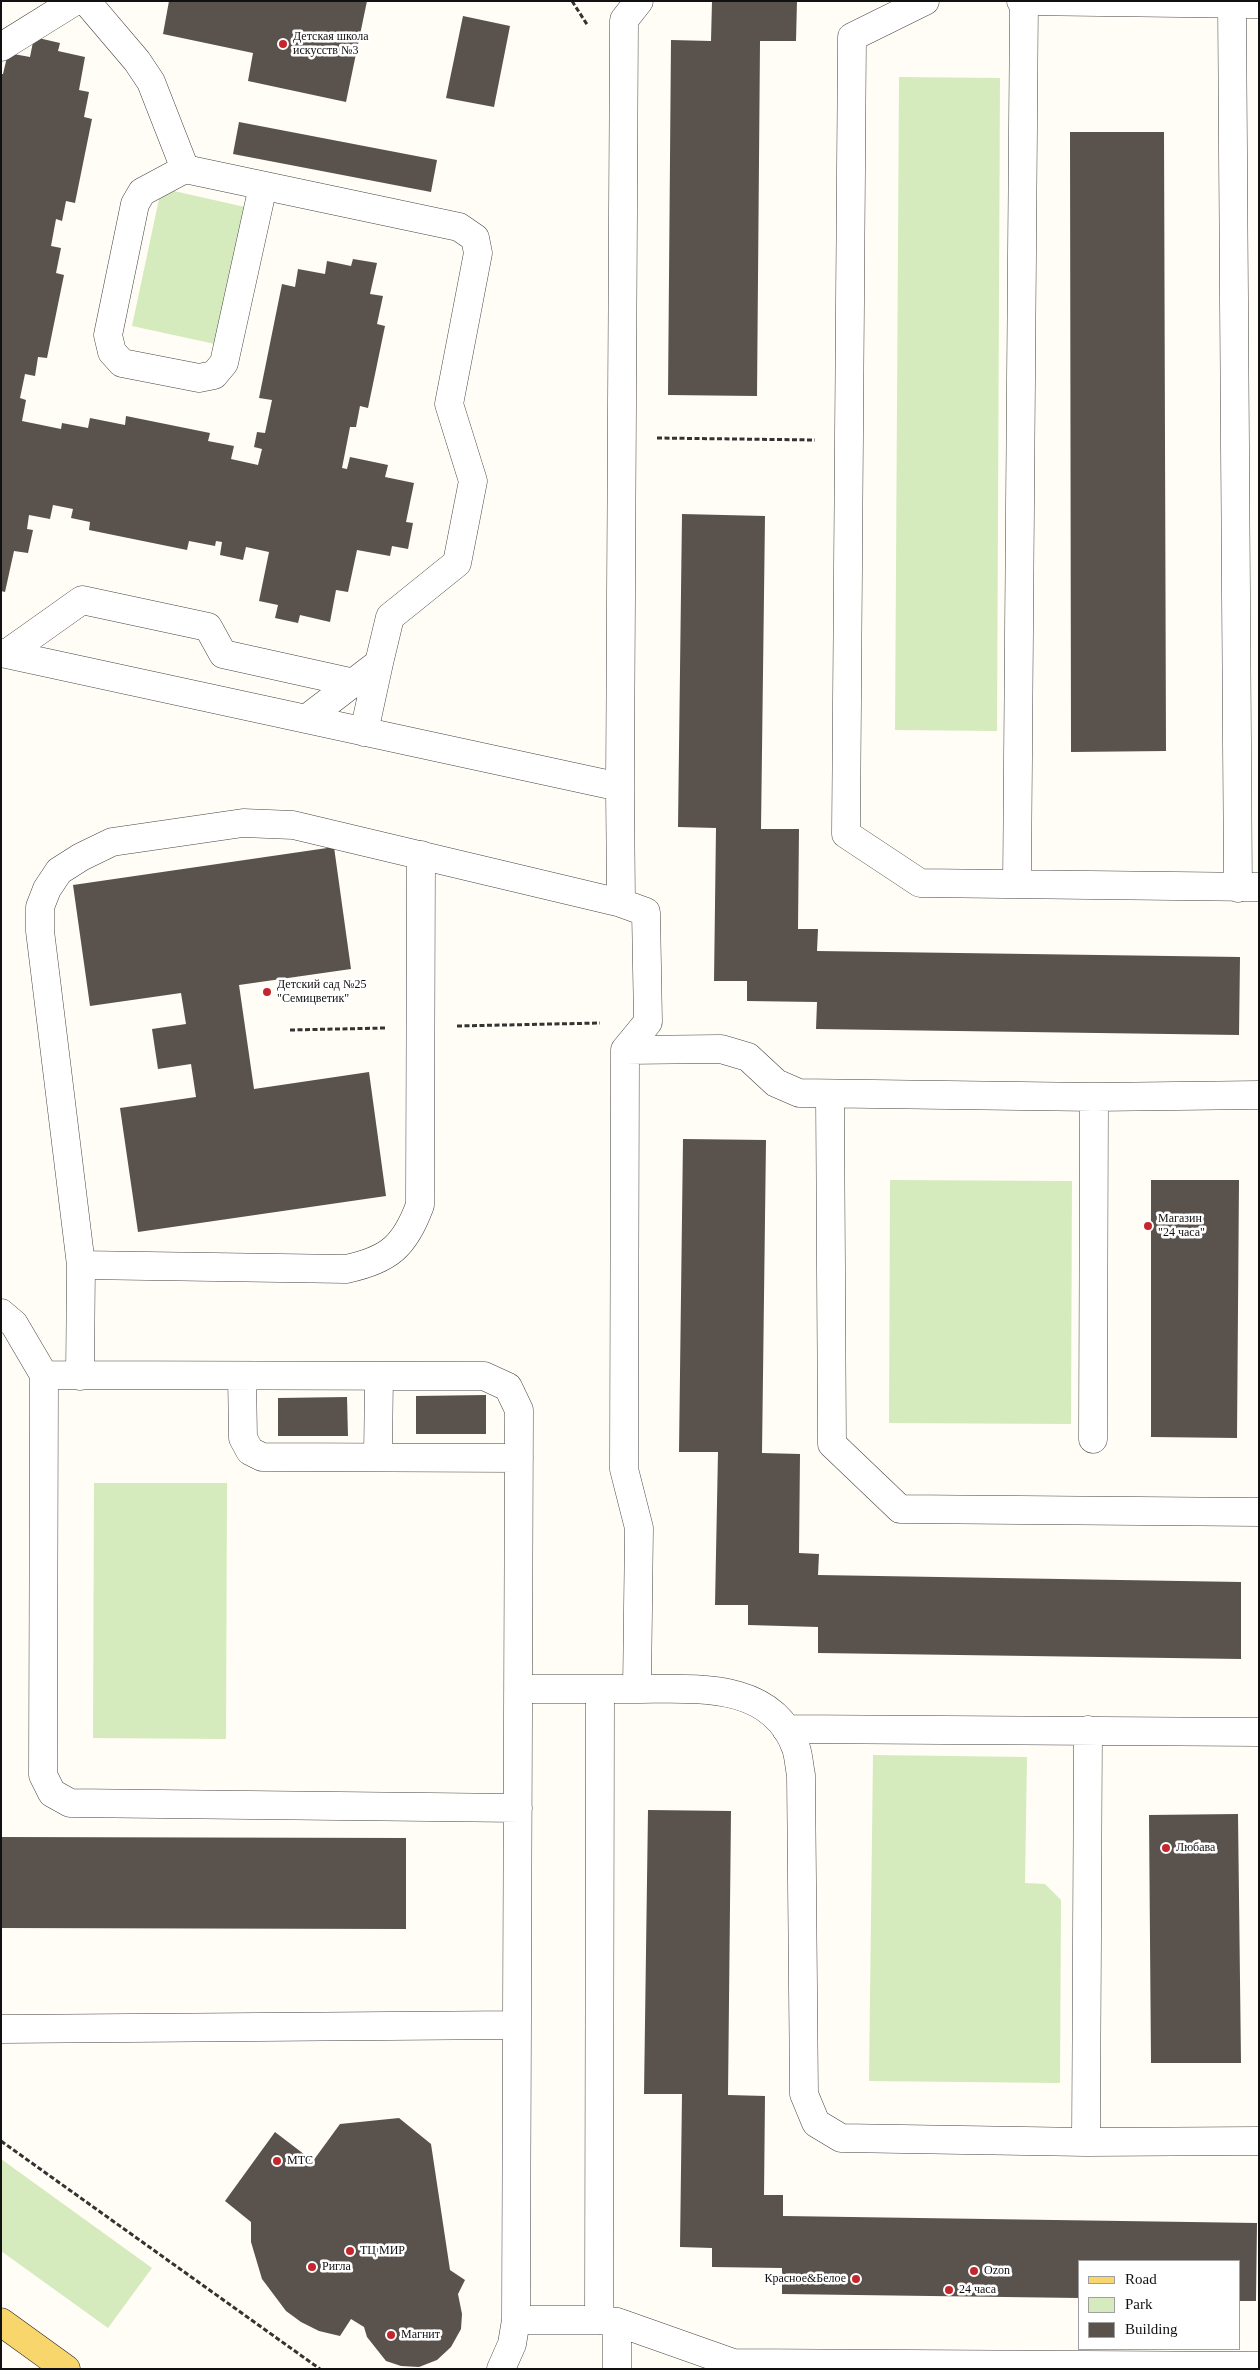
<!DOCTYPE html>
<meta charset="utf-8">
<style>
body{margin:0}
#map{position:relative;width:1260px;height:2370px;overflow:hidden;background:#fffdf5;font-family:Georgia,serif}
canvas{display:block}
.frame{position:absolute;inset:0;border:2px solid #111;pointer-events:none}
.legend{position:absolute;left:1078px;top:2260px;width:162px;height:90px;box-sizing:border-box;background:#fff;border:1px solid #a0a0a0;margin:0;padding:6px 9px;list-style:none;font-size:15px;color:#111}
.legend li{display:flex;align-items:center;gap:10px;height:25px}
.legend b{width:25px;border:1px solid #a0a0a0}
</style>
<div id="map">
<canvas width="1260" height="2370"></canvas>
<div class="frame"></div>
<ul class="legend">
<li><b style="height:6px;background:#f9d66b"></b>Road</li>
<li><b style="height:14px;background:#d5ebbd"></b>Park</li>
<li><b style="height:14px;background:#5a524d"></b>Building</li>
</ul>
</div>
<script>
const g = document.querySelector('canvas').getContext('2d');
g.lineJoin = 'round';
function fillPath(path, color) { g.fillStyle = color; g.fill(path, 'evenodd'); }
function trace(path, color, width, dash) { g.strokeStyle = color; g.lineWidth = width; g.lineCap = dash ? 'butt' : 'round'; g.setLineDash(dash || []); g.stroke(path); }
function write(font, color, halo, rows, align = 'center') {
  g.font = font + ' Georgia,serif'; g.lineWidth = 5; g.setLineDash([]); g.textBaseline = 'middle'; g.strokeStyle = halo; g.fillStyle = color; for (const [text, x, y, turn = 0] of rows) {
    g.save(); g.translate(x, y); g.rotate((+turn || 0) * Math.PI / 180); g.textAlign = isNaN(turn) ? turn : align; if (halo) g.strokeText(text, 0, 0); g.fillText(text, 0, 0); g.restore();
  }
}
const green = new Path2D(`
 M899,77L1000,78L997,731L895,730Z
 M174,191L245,207L215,344L132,326L159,199Z
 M890,1180L1072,1181L1071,1424L889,1423Z
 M94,1483H227L226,1739L93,1738Z
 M873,1755L1027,1757L1025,1883L1045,1884L1061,1900L1060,2083L869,2081Z
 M1,2159L152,2268L108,2328L1,2251Z`);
const building = new Path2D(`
 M169,1H367L346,102L248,81L253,53L163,34Z
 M712,1H797L796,41H760L757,396L668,395L671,40L711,41Z
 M463,16L510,26L494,107L446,98Z
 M34,37L60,43L58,51L85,57L79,90L89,92L84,117L92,119L75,203L66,201L62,221L56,219L51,246L61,248L56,273L64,275L47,358L38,357L35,376L25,374L20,398L26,400L22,421L61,429L62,423L88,428L90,418L125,425L126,416L210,433L208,441L234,446L231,459L258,465L262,449L254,447L257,432L265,433L272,400L259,398L282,284L295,287L298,269L325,274L327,261L351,266L353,259L377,263L370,294L383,296L377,324L385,326L368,408L360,406L356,427H350L342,468L347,469L350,457L388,465L385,477L414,483L406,522L413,523L408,549L392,546L390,556L357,550L348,592L336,590L330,622L300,615L298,623L275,618L278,605L259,601L269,552L246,547L243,560L220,555L222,542L216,541L215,546L189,541L187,550L89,530L90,522L71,518L73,509L53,505L50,519L29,515L27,529L33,530L28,553L14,551L5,592L1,591V74H3L8,53L30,57Z
 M239,122L437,160L431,192L233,154Z
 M1070,132H1164L1166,751L1071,752Z
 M682,514L765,516L761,829H799L798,929H818L817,951L1240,957L1239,1035L816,1029L817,1002L747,1001V981H714L716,828L678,827Z
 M334,847L351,969L239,985L254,1089L369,1072L386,1196L138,1232L120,1108L196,1097L191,1064L158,1069L152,1029L186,1024L181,993L90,1006L73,885Z
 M683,1139L766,1140L762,1453L800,1454L799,1553L819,1554L818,1575L1241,1582V1659L818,1653V1627L748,1625V1605H715L718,1452H679Z
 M1151,1180H1239L1237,1438L1151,1437Z
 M486,1395V1434H416V1396Z
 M347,1397L348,1436H278V1398Z
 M648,1810L731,1811L728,2095L765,2096L764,2195H783V2216L1257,2223L1256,2301H1239V2261H1079V2298L782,2294V2268L712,2267V2248L680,2247L682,2094H644Z
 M1238,1814L1241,2063H1151L1149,1815Z
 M1,1837L406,1838V1929L1,1928Z
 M399,2118L431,2144L450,2270L465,2280L458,2294L462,2314L461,2329L451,2347L437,2360L419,2367L401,2366L386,2361L367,2337L364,2327L351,2319L340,2336L319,2331L301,2322L286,2311L262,2279L251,2242V2222L225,2201L275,2132L313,2161L340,2124Z`);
const path = new Path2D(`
 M572,1L588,26
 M657,438L815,440
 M457,1026L600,1023
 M290,1030L385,1028
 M1,2141L320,2369`);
const minor = new Path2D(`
 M86,1L137,61L151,82L185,169L459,227L475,238L478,253L449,404L473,481L457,563L390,617L379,663L306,719
 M925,1L852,37L846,834L920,883L1259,887
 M1021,1L1259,4
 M1232,4L1238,888
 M1,47L75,1
 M185,169L142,192L135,204L108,335L112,352L122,363L199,378L214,375L224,363L263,186
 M1,653L620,787
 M6,654L82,600L208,627L223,654L354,683
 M364,732L379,663
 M1017,884L1024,1
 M625,1050L721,1049L748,1057L776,1083L799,1093L1094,1097L1259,1095
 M830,1095L832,1444L900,1509L1259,1512
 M81,1265L346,1269C389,1260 405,1246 420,1205L421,855
 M1,1313L14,1324L44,1375L43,1775L52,1793L70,1803L518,1808
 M44,1375L484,1376L508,1387L519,1410L516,2320L512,2344L501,2369
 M80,1376L81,1265L40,931V907L47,889L59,871L81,857L112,842L243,823L293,825L621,903
 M242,1376L243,1438L250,1451L262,1457L519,1458
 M1093,1439L1094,1097
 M378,1457L379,1376
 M519,1689H637L639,1528L624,1469L625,1050L648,1022L646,912L621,903L620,787L624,20L639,1
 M637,1689C695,1689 772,1681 796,1748C799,1757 799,1766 801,1775L804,2094L816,2123L841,2138L1086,2142L1259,2141
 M786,1729L1259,1732
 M1,2029L517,2025
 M1086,2142L1088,1730
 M516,2320H599L617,2322L733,2363L1259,2366
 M599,2320L600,1689
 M617,2369V2322`);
const major = new Path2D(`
 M1,2322L66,2369`);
const markers = [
 [283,44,5,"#c4262e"],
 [267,992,5,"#c4262e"],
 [1148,1226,5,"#c4262e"],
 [1166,1848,5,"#c4262e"],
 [277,2161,5,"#c4262e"],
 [350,2251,5,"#c4262e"],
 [312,2267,5,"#c4262e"],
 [974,2271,5,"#c4262e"],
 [856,2279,5,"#c4262e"],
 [949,2290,5,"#c4262e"],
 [391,2335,5,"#c4262e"]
];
const poiNames = [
 ["Детская школа",293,37],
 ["искусств №3",293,51],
 ["Детский сад №25",277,985],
 ["\"Семицветик\"",277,999],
 ["Магазин",1158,1219],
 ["\"24 часа\"",1158,1233],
 ["Любава",1176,1848],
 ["МТС",287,2161],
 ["ТЦ МИР",360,2251],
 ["Ригла",322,2267],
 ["Ozon",984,2271],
 ["Красное&Белое",846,2279,"right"],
 ["24 часа",959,2290],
 ["Магнит",401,2335]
];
fillPath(green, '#d5ebbd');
fillPath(building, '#5a524d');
trace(minor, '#444', 29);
trace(major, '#222', 29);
trace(path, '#333', 3, [5, 2.5]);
trace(minor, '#fff', 28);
trace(major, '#f9d66b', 28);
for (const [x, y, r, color] of markers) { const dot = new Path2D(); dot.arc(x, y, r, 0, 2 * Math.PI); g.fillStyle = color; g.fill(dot); trace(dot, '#fff', 2); }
write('12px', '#111', '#fff', poiNames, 'left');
</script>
